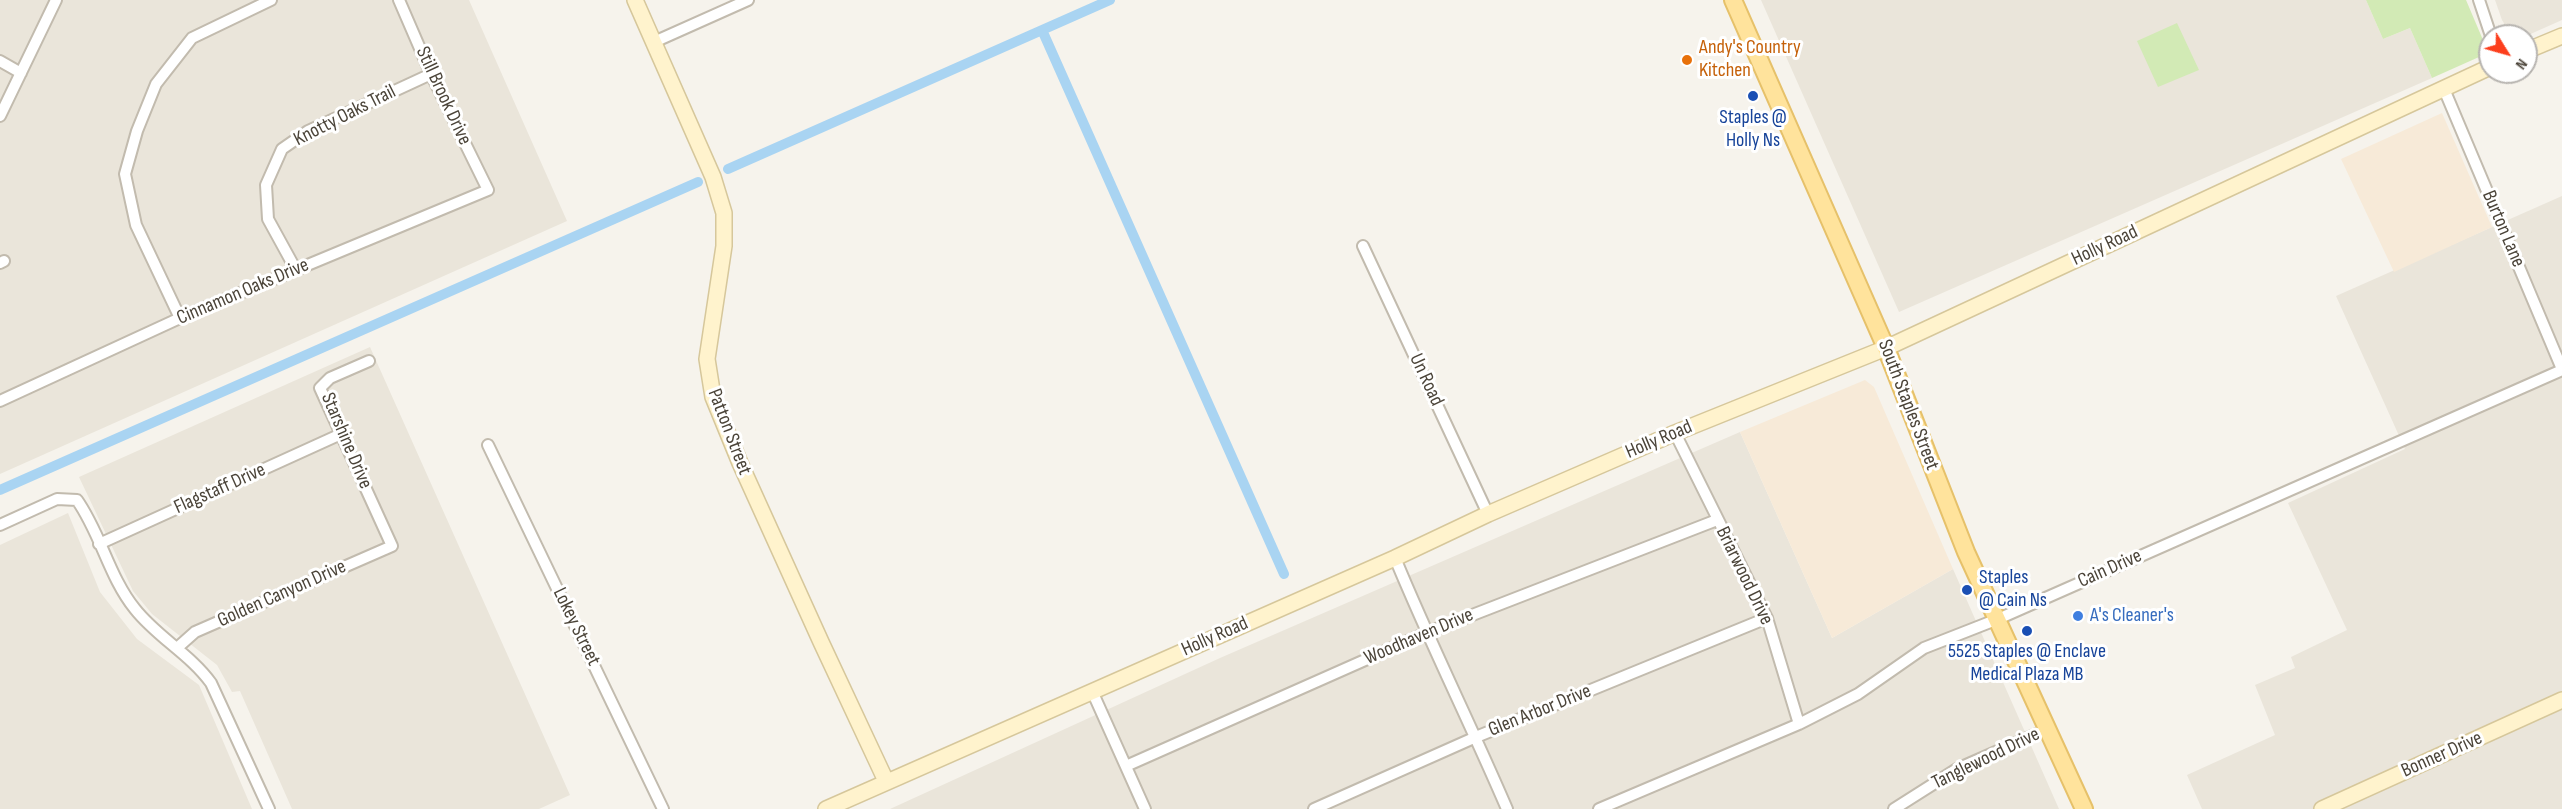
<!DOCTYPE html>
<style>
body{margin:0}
#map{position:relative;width:2562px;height:809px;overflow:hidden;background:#f6f3ec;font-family:"Sofia Sans Condensed",sans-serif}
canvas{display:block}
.north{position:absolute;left:2478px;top:24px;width:60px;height:60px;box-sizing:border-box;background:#fff;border:2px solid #b7b4b0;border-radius:50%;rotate:127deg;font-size:16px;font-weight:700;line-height:24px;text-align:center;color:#4b4439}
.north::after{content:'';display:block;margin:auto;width:21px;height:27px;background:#fc3f1d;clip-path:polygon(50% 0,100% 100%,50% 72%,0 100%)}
</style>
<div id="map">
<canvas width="2562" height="809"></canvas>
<div class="north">N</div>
</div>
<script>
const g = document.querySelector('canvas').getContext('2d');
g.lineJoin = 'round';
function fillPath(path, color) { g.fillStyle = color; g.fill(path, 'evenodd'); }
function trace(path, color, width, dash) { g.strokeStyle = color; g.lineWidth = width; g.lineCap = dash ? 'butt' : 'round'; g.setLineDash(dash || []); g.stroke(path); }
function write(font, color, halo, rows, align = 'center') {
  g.font = font + ' "Sofia Sans Condensed",sans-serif'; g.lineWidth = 6; g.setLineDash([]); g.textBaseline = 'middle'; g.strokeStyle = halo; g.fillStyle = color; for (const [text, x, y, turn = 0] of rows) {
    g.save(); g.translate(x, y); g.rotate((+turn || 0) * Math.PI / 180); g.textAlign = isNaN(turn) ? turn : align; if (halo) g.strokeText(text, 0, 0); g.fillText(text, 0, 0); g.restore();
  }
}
const residential = new Path2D(`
 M0,0H469L567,221L0,474Z
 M1761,0H2366L2383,39L2410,28L2432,78L1899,312Z
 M2495,0H2562V20L2526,36H2512L2502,20Z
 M2562,196V809H2202L2187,775L2275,735L2255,685L2295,668L2291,657L2347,630L2288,503L2405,449L2336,296Z
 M370,347L570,795L539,809H292L240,691L232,692L217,665L152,614L133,591L79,477Z
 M1740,432L1832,638L1953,569L2059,809H890L1220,658Z
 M68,513L100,592L137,639L199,685L252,809H0V545Z`);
const commercial = new Path2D(`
 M2442,113L2492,227L2394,272L2341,159Z
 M1865,380L1874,387L1953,569L1832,638L1740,432Z`);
const green = new Path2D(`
 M2366,0H2466L2483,40L2484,51L2479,57L2432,78L2410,28L2383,39Z
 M2177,23L2199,70L2158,87L2137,41Z`);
const canal = new Path2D(`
 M1042,30L1284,574
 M728,169L1110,0
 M0,490L698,182`);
const street = new Path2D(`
 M2479,0L2491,36
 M654,42L748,0
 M0,61L21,73
 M2444,89L2562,369
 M0,116L56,0
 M1363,246L1488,514
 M0,263L4,261
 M296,270L268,219L266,185L282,149L308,131L431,74
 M180,318L136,225L125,174L137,131L156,84L192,38L271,0
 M0,401L180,318L488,190L431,74L399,0
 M1675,433L1767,618L1799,724
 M488,445L663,809
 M0,525L57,499L77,500C101,534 109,577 135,609C157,637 190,654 211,683L269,809
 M99,544L341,434
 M1395,558C1430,643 1471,725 1507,809
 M177,648L195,632L392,546L320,388L330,378L369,361
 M1092,691L1145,809
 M1126,766L1426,633L1717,520
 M1314,809L1476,737L1767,618
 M1599,809L1799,724L1858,694L1924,648L1998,619L2562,370
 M1894,809L1957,769L2048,729`);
const secondary = new Path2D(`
 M635,0L713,177L724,213V246L707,359L713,397L740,463L821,642L886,781
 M2526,51L2562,36
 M826,809L1395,558L1488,514L1675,433L1886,348L2490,67
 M2322,809L2562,700`);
const primary = new Path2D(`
 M1733,0L1886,348L1966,552L2084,809`);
const markers = [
 [1687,60,6,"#e8710a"],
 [1753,96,6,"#1a4fb4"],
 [1967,590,6,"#1a4fb4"],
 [2078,616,6,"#3f7fe0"],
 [2027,631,6,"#1a4fb4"]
];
const foodNames = [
 ["Andy's Country",1699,48],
 ["Kitchen",1699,71]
];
const streetNames = [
 ["Still Brook Drive",443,96,65],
 ["Knotty Oaks Trail",345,116,-27],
 ["Burton Lane",2503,229,67],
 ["Holly Road",2105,246,-25],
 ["Cinnamon Oaks Drive",243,292,-23],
 ["Un Road",1426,380,65],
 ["South Staples Street",1908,405,69],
 ["Patton Street",729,432,69],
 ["Holly Road",1659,440,-23],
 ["Starshine Drive",346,441,67],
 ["Flagstaff Drive",220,489,-24],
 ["Cain Drive",2110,569,-24],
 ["Briarwood Drive",1744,576,64],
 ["Golden Canyon Drive",282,594,-24],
 ["Lokey Street",576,627,64],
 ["Holly Road",1215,637,-24],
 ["Woodhaven Drive",1419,637,-23],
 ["Glen Arbor Drive",1540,711,-22],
 ["Bonner Drive",2442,755,-24],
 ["Tanglewood Drive",1986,759,-26]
];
const transitNames = [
 ["Staples @",1753,118],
 ["Holly Ns",1753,141],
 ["Staples",1979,578,"left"],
 ["@ Cain Ns",1979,601,"left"],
 ["5525 Staples @ Enclave",2027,652],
 ["Medical Plaza MB",2027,675]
];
const shopNames = [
 ["A's Cleaner's",2090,616]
];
fillPath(residential, '#eae5da');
fillPath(commercial, '#f7ead8');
fillPath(green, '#d2eab5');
trace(canal, '#a9d4f2', 10);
trace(street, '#c2bbae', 14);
trace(secondary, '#d6c79b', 18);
trace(primary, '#e6c16a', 20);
trace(street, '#fff', 10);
trace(secondary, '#fff3cd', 15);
trace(primary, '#ffe39c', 16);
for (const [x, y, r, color] of markers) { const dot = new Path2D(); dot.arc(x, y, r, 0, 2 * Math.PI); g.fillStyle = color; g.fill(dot); trace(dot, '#fff', 2); }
write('20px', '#c56008', '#fff', foodNames, 'left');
write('20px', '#4b4439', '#fff', streetNames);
write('20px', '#164399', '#fff', transitNames);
write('20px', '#366cbe', '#fff', shopNames, 'left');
</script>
